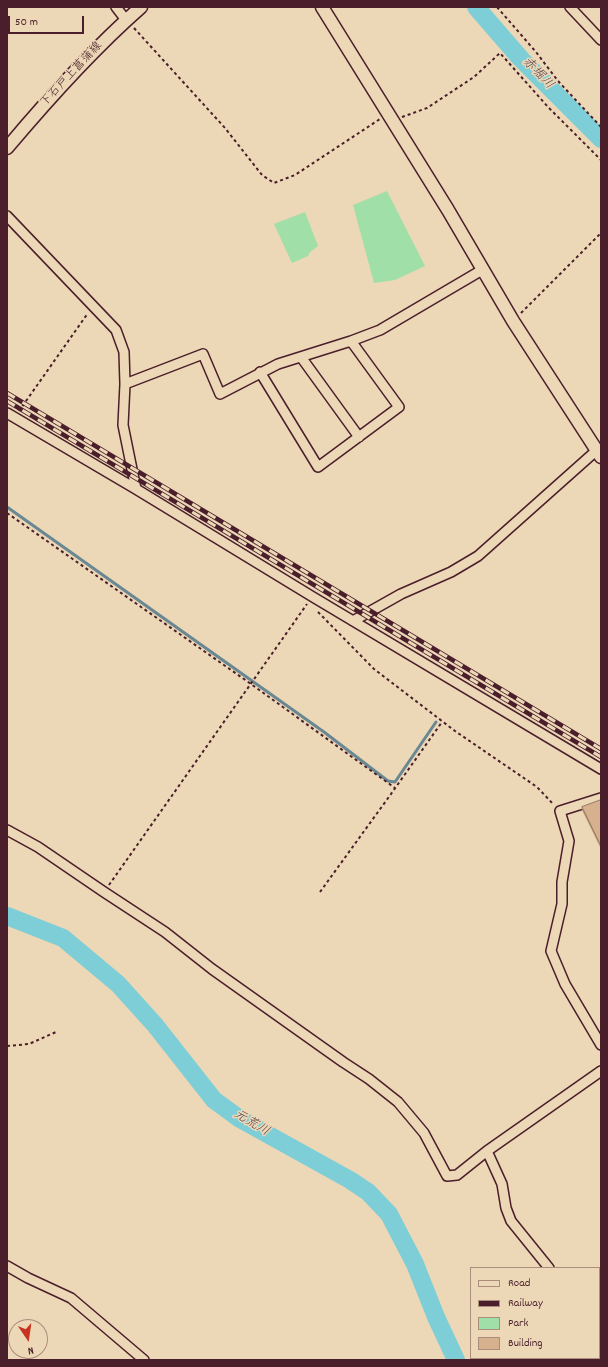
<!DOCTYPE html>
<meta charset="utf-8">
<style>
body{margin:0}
#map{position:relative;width:608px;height:1367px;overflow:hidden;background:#ecd7b6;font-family:Dekko,sans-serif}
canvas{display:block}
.frame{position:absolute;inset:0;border:8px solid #4a1f2b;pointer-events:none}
.legend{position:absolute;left:470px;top:1267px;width:130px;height:92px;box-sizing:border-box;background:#ecd7b6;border:1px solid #ab8d7e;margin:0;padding:5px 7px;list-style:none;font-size:12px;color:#4a1f2b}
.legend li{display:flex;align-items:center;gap:8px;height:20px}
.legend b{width:20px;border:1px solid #ab8d7e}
.north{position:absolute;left:8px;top:1319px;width:40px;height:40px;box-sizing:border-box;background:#ecd7b6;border:1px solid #ab8d7e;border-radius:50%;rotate:167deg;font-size:11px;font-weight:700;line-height:16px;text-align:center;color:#4a1f2b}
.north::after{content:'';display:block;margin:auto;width:14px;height:18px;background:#c8321e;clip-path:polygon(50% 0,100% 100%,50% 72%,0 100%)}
.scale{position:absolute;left:8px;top:16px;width:76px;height:18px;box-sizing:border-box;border:2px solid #4a1f2b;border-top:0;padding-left:5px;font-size:12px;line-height:14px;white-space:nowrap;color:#4a1f2b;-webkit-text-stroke:3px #ecd7b6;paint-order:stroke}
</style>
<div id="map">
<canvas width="608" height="1367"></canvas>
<div class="frame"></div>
<ul class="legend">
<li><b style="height:5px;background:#ecd7b6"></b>Road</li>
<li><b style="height:5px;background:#4a1f2b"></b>Railway</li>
<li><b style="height:11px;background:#a0dfa8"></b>Park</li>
<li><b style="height:11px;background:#d7b08e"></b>Building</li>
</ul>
<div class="north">N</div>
<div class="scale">50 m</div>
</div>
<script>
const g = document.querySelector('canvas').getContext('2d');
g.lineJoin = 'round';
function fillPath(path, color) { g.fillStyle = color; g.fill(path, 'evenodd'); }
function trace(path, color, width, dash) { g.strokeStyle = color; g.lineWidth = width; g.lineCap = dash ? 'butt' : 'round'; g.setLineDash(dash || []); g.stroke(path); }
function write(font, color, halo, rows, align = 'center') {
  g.font = font + ' Dekko,"Klee One",sans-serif'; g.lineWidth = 3; g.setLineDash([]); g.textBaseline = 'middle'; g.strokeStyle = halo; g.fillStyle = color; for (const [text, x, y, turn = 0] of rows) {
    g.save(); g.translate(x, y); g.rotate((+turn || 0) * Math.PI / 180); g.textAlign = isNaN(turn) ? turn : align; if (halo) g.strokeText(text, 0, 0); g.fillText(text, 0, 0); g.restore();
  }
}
const green = new Path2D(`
 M387,191L425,266L395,280L374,283L353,205Z
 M305,212L318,246L310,252L308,256L292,263L274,224Z`);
const stream = new Path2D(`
 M7,507L324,732L388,781L395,782L436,722`);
const river = new Path2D(`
 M476,7L521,59L601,139
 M7,916L63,938L118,984L155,1025L214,1100L240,1119L350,1180L368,1192L389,1214L415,1264L436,1317L456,1360`);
const path = new Path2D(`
 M497,7L536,52L558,81L601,127
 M134,28L225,128L262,175L274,183L295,175L380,119
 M402,117L427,108L474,77L500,53L548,107L601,160
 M521,313L601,233
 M19,411L88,313
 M7,513L251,684L395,788
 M318,612L374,669L455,731L537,787L554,805
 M109,885L307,604
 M320,892L391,794L442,722
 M7,1046L29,1044L56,1032`);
const street = new Path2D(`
 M116,7L126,20
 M570,7L601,40
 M7,216L116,330L124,352L125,384L123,425L136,489
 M301,357L359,437
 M260,372L318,467L399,407L351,341
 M125,384L203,354L220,394L278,364L351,341L380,330L482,270
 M7,413L136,489L313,597L601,769
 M353,621L401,594L451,572L478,556L597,450
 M601,798L560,811L569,841L562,882V904L551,951L565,984L601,1045
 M7,830L38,847L104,892L165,932L212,969L343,1062L369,1079L398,1102L424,1133L447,1176L457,1175L487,1151L601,1071
 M487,1151L502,1184L506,1208L511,1221L549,1268
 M7,1266L28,1278L71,1298L144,1360
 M599,1326L601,1330`);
const secondary = new Path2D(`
 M322,7L448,210L513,321L601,457
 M7,148C49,98 92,50 141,7`);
const rail = new Path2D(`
 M7,393L601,749
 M7,401L601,757`);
const wall = new Path2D(`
 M601,800V849L582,810V807Z`);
const building = new Path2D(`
 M601,800V846L582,807Z`);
const streetNames = [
 ["下石戸上菖蒲線",72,75,-47]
];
const waterNames = [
 ["赤堀川",537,74,46],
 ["元荒川",251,1124,31]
];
fillPath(green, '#a0dfa8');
trace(stream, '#698892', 3);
trace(river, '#7dced7', 18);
trace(street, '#4a1f2b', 12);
trace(secondary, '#4a1f2b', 15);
trace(path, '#4a1f2b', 2, [3, 3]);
trace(street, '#ecd7b6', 9);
trace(secondary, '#ecd7b6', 12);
trace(rail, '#4a1f2b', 4.5);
trace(rail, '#ecd7b6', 3, [9]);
fillPath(wall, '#b9977a');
fillPath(building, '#d7b08e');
trace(building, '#967b63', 1);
write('12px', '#4a1f2b', '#ecd7b6', streetNames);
write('italic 13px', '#54424d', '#ecd7b6', waterNames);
</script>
